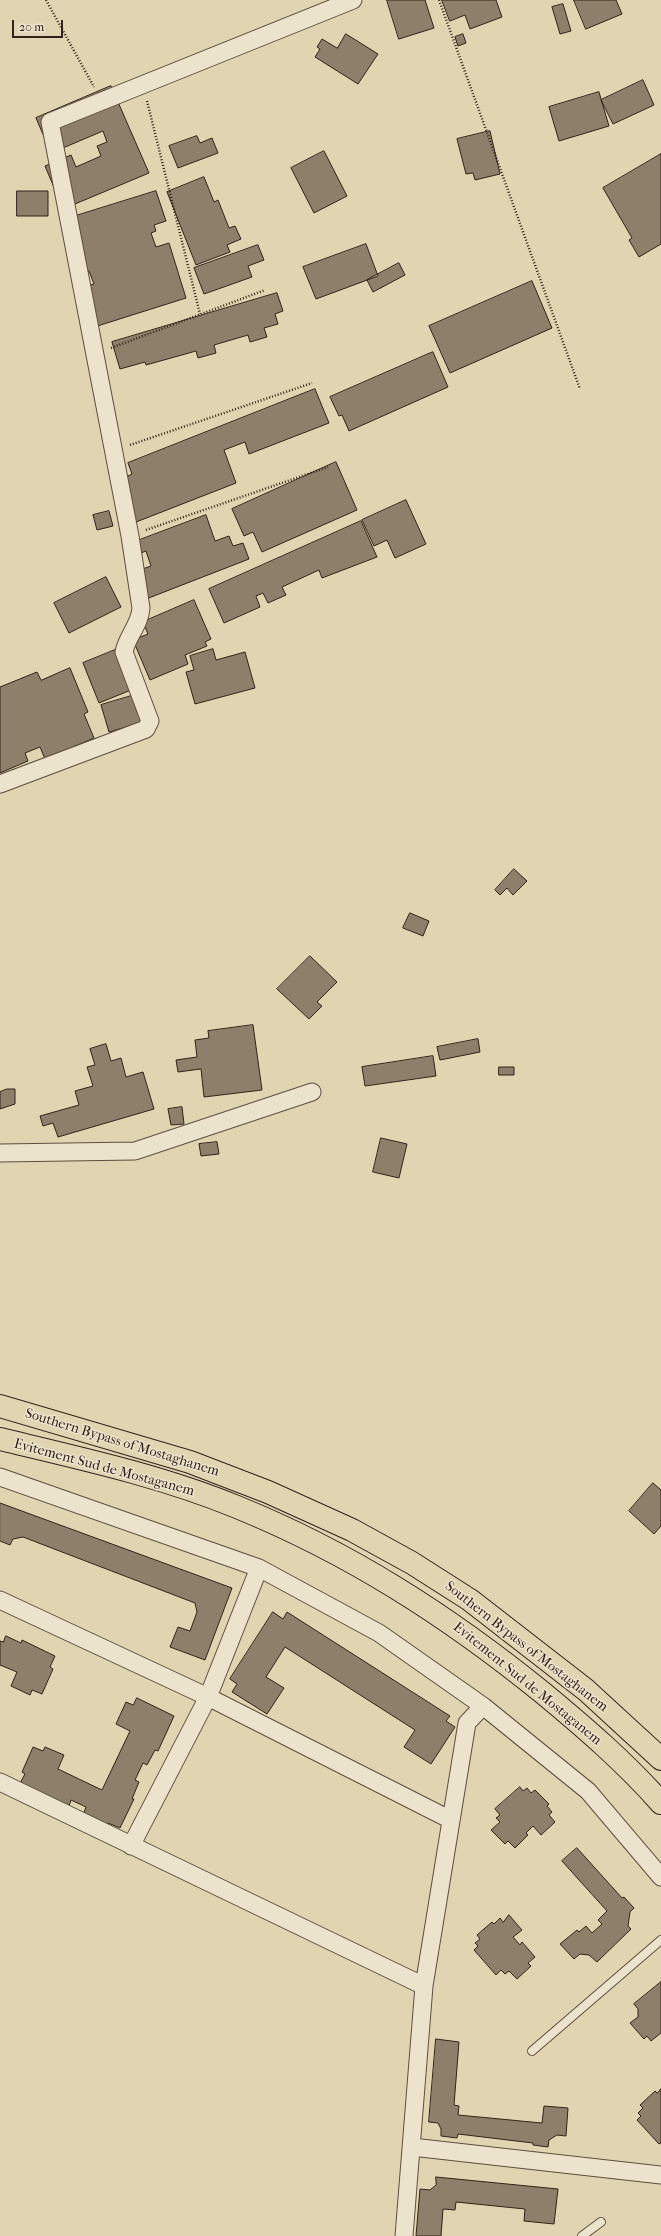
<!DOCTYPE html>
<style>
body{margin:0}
#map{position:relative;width:661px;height:2236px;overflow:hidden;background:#e1d4b1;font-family:"IM FELL French Canon",serif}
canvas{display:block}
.scale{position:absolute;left:12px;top:20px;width:51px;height:18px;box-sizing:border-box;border:2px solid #33221a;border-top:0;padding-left:5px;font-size:12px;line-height:14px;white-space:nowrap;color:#33221a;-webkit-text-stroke:3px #ece3cc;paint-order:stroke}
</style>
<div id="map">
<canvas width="661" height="2236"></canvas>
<div class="scale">20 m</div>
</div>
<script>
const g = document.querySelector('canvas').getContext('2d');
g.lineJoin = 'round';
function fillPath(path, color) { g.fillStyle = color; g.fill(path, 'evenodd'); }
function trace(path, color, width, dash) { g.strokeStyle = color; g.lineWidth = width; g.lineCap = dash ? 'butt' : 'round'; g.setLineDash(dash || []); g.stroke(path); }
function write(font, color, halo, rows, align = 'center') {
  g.font = font + ' "IM FELL French Canon",serif'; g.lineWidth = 3; g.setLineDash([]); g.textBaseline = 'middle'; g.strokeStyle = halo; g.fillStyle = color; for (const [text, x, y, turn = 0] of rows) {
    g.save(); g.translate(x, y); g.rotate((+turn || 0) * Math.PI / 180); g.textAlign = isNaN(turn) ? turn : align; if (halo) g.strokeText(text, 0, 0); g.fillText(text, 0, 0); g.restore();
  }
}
const building = new Path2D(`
 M387,0H425L434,28L399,39Z
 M442,0H496L502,17L470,29L465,15L450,21Z
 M574,0H616L622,14L586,29Z
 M563,4L571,31L560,34L552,7Z
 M346,34L378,54L358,84L315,57L320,49L317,47L322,39L337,48Z
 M463,34L466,43L458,46L455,37Z
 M643,80L654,105L613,124L601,100Z
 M111,86L149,173L63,209L45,166L71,155L76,167L101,156L97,146L107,142L103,131L51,153L36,118Z
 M599,92L609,126L559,141L549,107Z
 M490,131L500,174L475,180L473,173L466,174L457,139Z
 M197,136L200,143L212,138L218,153L178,168L169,146Z
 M324,151L347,196L314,213L291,168Z
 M661,154V244L639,257L629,240L632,238L603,188Z
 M204,177L214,202L218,200L229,228L235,226L241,239L227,245L230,252L196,265L167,192Z
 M17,191H48V216H17Z
 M156,191L166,221L154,225L156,231L151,233L156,247L169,243L186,298L88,329L81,288L94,284L89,271L77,275L66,219Z
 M366,244L378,276L316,299L303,267Z
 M258,245L264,260L248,266L252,277L204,294L194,268Z
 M399,263L405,275L373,292L367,280Z
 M532,281L552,328L450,373L429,326Z
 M277,293L283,311L275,314L278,324L264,328L267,337L250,342L248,335L214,345L216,353L198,358L196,351L146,365L145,362L120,369L112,342Z
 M433,352L448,387L349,431L342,415L339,416L330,397Z
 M315,389L329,423L249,454L245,442L224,450L236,483L131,524L124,478L132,474L128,463Z
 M336,462L357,510L262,552L253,532L244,536L232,509Z
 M406,500L426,544L395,558L387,540L374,546L362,520Z
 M109,511L113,526L97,530L93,515Z
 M206,515L215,541L229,536L233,546L243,543L249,559L141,601L131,573L151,566L146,551L133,556L129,544Z
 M361,521L377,557L322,578L319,570L282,587L286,595L268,603L263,593L256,596L260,607L224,623L209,589Z
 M106,577L121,607L69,633L54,603Z
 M194,600L211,639L205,642L207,646L185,655L188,664L150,680L133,640L148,634L143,622Z
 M213,649L216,660L245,652L255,688L195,704L186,672L194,670L190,656Z
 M115,650L131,690L99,703L83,663Z
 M70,668L88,712L84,714L94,738L45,759L40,747L25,753L28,761L0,773V687L37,672L41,680Z
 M138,694L146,721L109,732L101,705Z
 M514,869L527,881L513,895L507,888L500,895L495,890Z
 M410,913L429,921L423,936L403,928Z
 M310,956L337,982L317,1002L322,1006L309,1019L277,989Z
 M253,1025L262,1090L204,1097L201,1069L178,1072L176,1060L197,1057L195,1040L209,1038L208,1031Z
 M478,1039L480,1052L440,1060L437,1047Z
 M106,1044L111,1061L121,1058L126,1077L143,1072L154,1109L58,1137L53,1123L43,1126L40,1116L79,1105L75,1091L93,1086L87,1067L95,1065L90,1049Z
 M433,1056L436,1076L365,1086L362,1067Z
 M499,1067H514V1075H499Z
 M7,1089H15V1104L0,1109V1092Z
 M182,1107L184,1124L171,1125L168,1109Z
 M381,1138L407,1144L399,1178L373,1172Z
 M217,1142L219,1154L201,1156L199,1144Z
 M653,1483L661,1490V1526L654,1534L629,1511Z
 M0,1503L232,1588L205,1660L170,1647L178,1627L190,1631L197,1612L195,1603L23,1537L13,1539L10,1545L0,1541Z
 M273,1612L283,1619L287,1612L450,1716L446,1721L455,1727L431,1764L404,1747L415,1730L285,1647L266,1677L284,1688L267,1714L232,1692L237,1684L230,1679Z
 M6,1636L21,1643L22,1640L55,1656L50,1667L53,1669L42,1694L32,1690L30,1695L11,1686L17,1672L0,1665V1641L3,1642Z
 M137,1698L174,1716L158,1751L155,1750L147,1765L143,1763L135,1780L139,1782L132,1799H134L120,1828L108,1823L106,1826L83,1815L86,1807L71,1800L69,1806L19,1785L25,1774L22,1772L33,1747L43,1751L45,1747L64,1755L58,1769L102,1790L130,1731L116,1724L126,1702L133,1705Z
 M520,1787L523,1791L527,1788L531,1793L535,1790L549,1804L547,1806L552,1812L549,1815L555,1822L541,1835L533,1826L526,1833L528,1835L515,1848L508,1841L505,1844L491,1830L500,1822L496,1818L500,1815L495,1809Z
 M577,1848L622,1898L624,1897L634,1908L630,1912L628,1926L631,1929L597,1962L589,1955L580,1954L574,1959L560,1944L577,1930L579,1932L586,1926L592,1933L602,1924L598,1920L607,1911L562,1861Z
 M509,1915L522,1930L513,1937L520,1945L522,1942L535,1957L528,1963L531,1966L517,1979L509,1971L505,1974L501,1970L496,1975L474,1950L478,1946L475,1943L480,1939L477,1935L492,1922L494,1924L500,1918L503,1922Z
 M661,1982V2033L651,2041L647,2036L644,2039L630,2023L638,2017V2009L634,2004Z
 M436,2039L459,2042L454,2105L459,2106L458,2115L542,2123L544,2106L568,2108L566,2136L557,2135L549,2140L548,2147L533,2145V2143L458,2134L457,2138L441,2136V2129L438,2123L429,2122Z
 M661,2089V2143L659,2144L637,2120L641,2116L638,2113L643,2108L640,2105L655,2091L657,2093Z
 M436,2177L558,2189L554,2224L524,2221L525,2209L456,2202L455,2210L443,2209L441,2236H416L420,2189L430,2190L436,2185Z`);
const path = new Path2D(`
 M46,0L94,87
 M439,0L580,389
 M147,101L200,314
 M111,348L265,290
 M130,445L312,383
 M146,530L328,467`);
const service = new Path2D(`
 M532,2051L661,1940
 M582,2236L601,2222`);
const minor = new Path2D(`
 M0,784L146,729L150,721L124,652C127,636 140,625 141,608L130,536L50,122L353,0
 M0,1153L135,1151L312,1092
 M0,1477L259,1568L379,1633L483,1706L588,1791L661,1877
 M0,1600L208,1697L451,1820
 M0,1782L424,1986
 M131,1846L208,1697L259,1568
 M412,2147L661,2175
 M404,2236L424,1986L467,1723L483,1706`);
const trunk = new Path2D(`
 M0,1406L190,1462L268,1492L352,1530L412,1563L470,1600L586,1690L661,1759
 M0,1439C79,1458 162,1476 237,1507C350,1553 448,1616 543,1693C584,1727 626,1763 661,1803`);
const streetNames = [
 ["Southern Bypass of Mostaghanem",122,1443,17],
 ["Evitement Sud de Mostaganem",104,1468,15],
 ["Southern Bypass of Mostaghanem",526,1647,38],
 ["Evitement Sud de Mostaganem",527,1684,39]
];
fillPath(building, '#8d7f69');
trace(building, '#33221a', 1);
trace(service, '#5e4e40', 10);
trace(minor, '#5e4e40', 19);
trace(trunk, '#33221a', 24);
trace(path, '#33221a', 2.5, [1, 2]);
trace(service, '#ece3cc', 8);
trace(minor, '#ece3cc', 17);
trace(trunk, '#e1d4b1', 22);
write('14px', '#33221a', '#ece3cc', streetNames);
</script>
